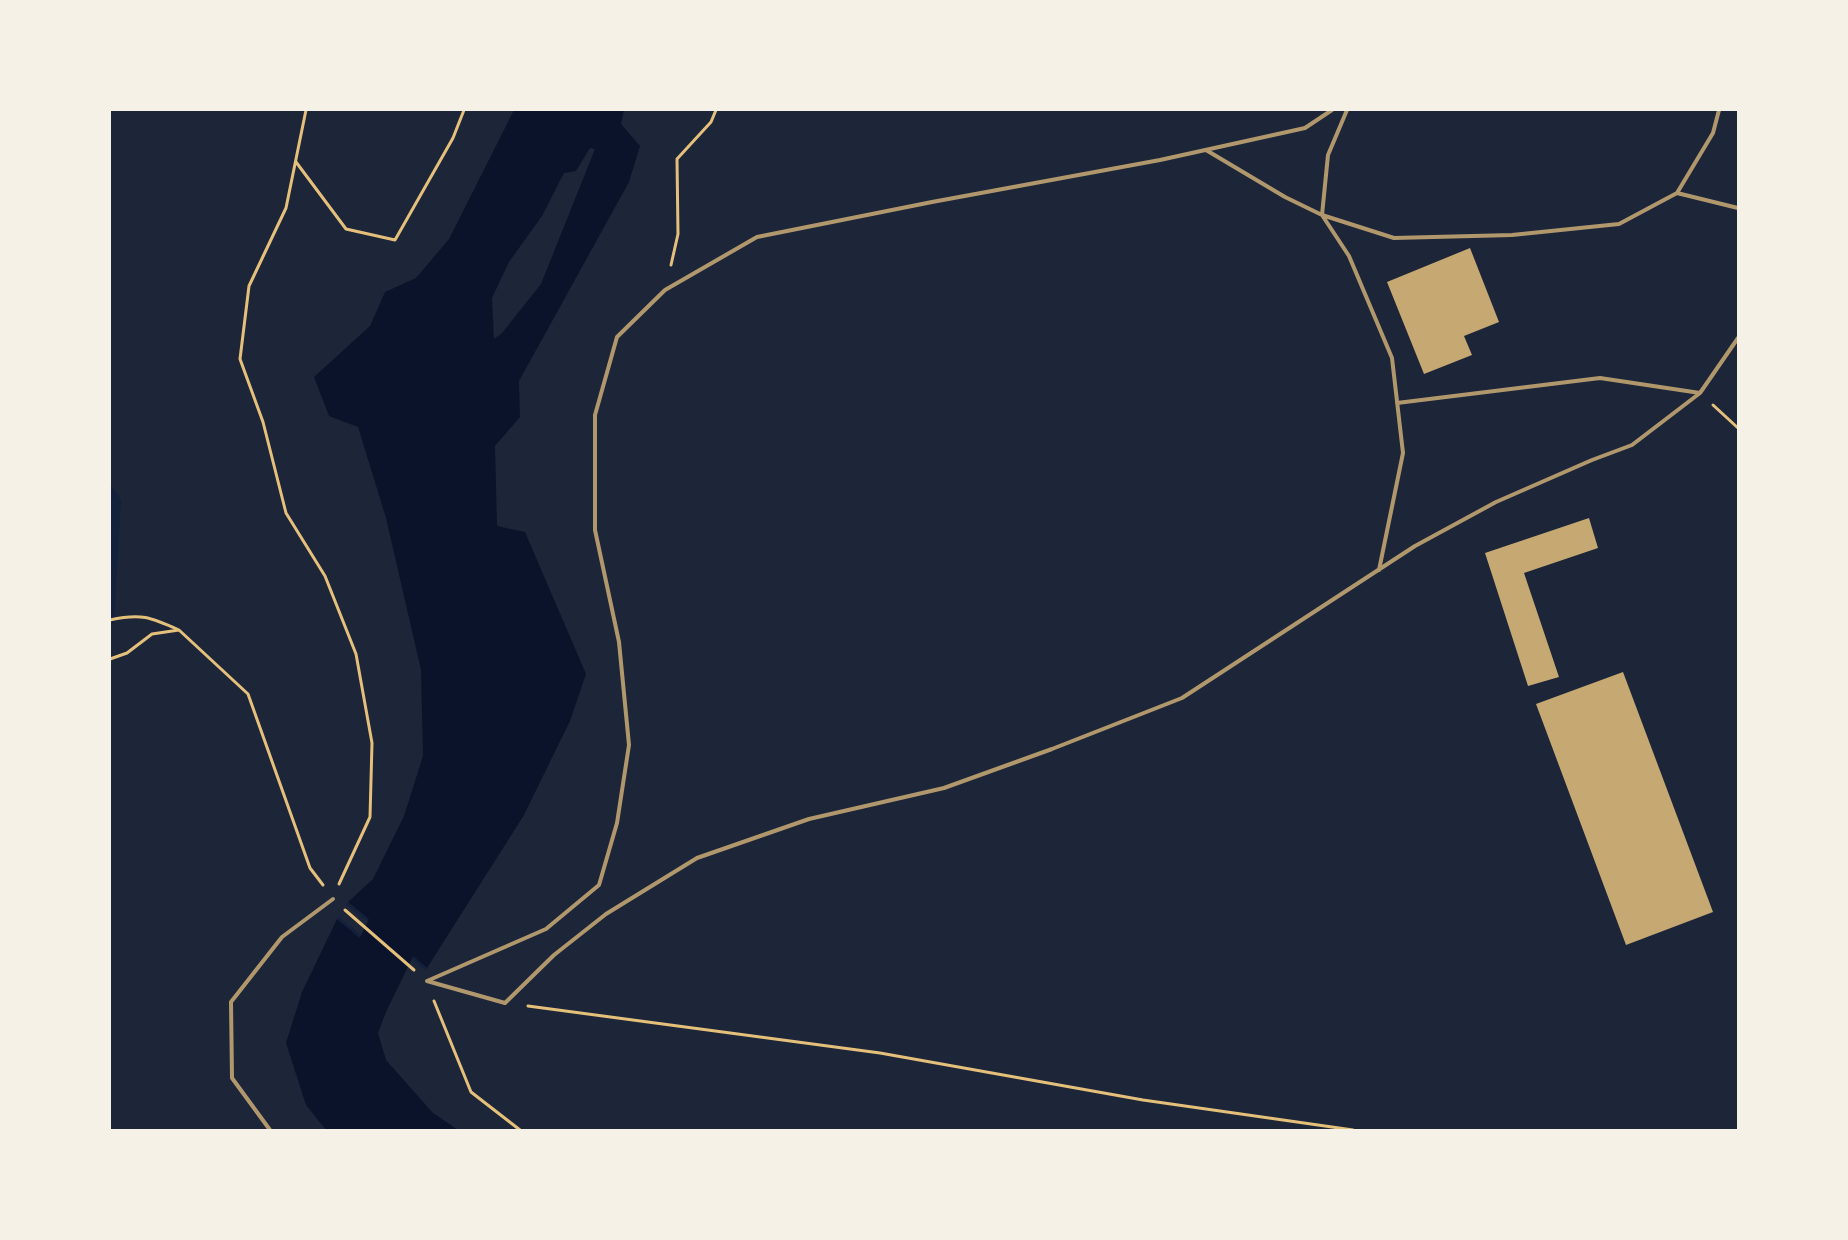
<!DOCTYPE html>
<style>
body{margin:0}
#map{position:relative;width:1848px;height:1240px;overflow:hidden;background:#14213d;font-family:"Golos Text",sans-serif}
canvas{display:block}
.frame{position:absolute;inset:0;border:111px solid #f6f1e7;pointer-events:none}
</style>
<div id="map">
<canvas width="1848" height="1240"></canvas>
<div class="frame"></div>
</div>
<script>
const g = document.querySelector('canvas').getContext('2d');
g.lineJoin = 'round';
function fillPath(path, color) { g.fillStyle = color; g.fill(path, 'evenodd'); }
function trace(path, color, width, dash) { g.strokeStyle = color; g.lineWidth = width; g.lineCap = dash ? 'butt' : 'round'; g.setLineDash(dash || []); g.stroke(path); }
const green = new Path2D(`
 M110,110H1738V1130H110V624L114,623L121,500L110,484Z`);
const water = new Path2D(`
 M514,110H624L621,124L640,146L629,182L519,381L520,417L495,446L497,526L525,532L586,674L570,721L524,815L427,968L348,902L373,879L404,816L423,756L421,670L386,518L358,427L329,416L314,377L370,326L385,292L416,278L449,239ZM590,148L595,149L541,284L502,333L494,339L492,298L509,262L542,216L564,173L576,171Z
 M337,919L401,971L378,1033L386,1060L432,1112L458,1130H326L306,1105L286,1043L302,992Z`);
const pier = new Path2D(`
 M348,902L427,968L425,970L346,904Z
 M339,917L403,969V973L337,919Z`);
const river = new Path2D(`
 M390,1130L369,1113L346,1030L409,901L428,869`);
const building = new Path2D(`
 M1470,248L1499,322L1464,336L1472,355L1424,374L1387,282Z
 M1589,518L1598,548L1524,573L1559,677L1528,686L1485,553Z
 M1623,672L1713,912L1626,945L1536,704Z`);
const path = new Path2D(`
 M306,110L286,208L249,286L240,359L263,422L286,513L325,576L356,654L372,743L370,817L339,884
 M296,162L346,229L395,240L453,138L464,110
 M671,265L678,234L677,159L711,122L716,110
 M1713,405L1738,428
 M110,620C141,613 150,617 179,630
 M110,659L127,653L152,634L179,630L248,694L310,868L323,885
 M345,910L414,970
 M434,1001L471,1092L520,1130
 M528,1006L880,1053L1143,1100L1353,1130`);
const service = new Path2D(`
 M1347,110L1328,155L1322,215L1394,238L1512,235L1619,224L1677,193L1713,133L1719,110
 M1206,150L1285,197L1322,215L1349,256L1392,358L1403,453L1379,570
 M1677,193L1738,208
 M1397,403L1600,378L1700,393
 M427,981L546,929L599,885L617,823L629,745L619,642L595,530V415L617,337L665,290L757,237L932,202L1160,160L1305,128L1332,110
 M427,981L505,1003L554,955L606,914L697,858L809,819L944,788L1052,749L1182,698L1415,546L1496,502L1592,460L1632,445L1700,393L1738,338
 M270,1130L232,1078L231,1002L282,937L333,899`);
fillPath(green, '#1d2539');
fillPath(water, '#0b132b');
fillPath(pier, '#14213d');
trace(river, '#0b132b', 56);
fillPath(building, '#c6a872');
trace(path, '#e5c07b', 3);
trace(service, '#b1986c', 4);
</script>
